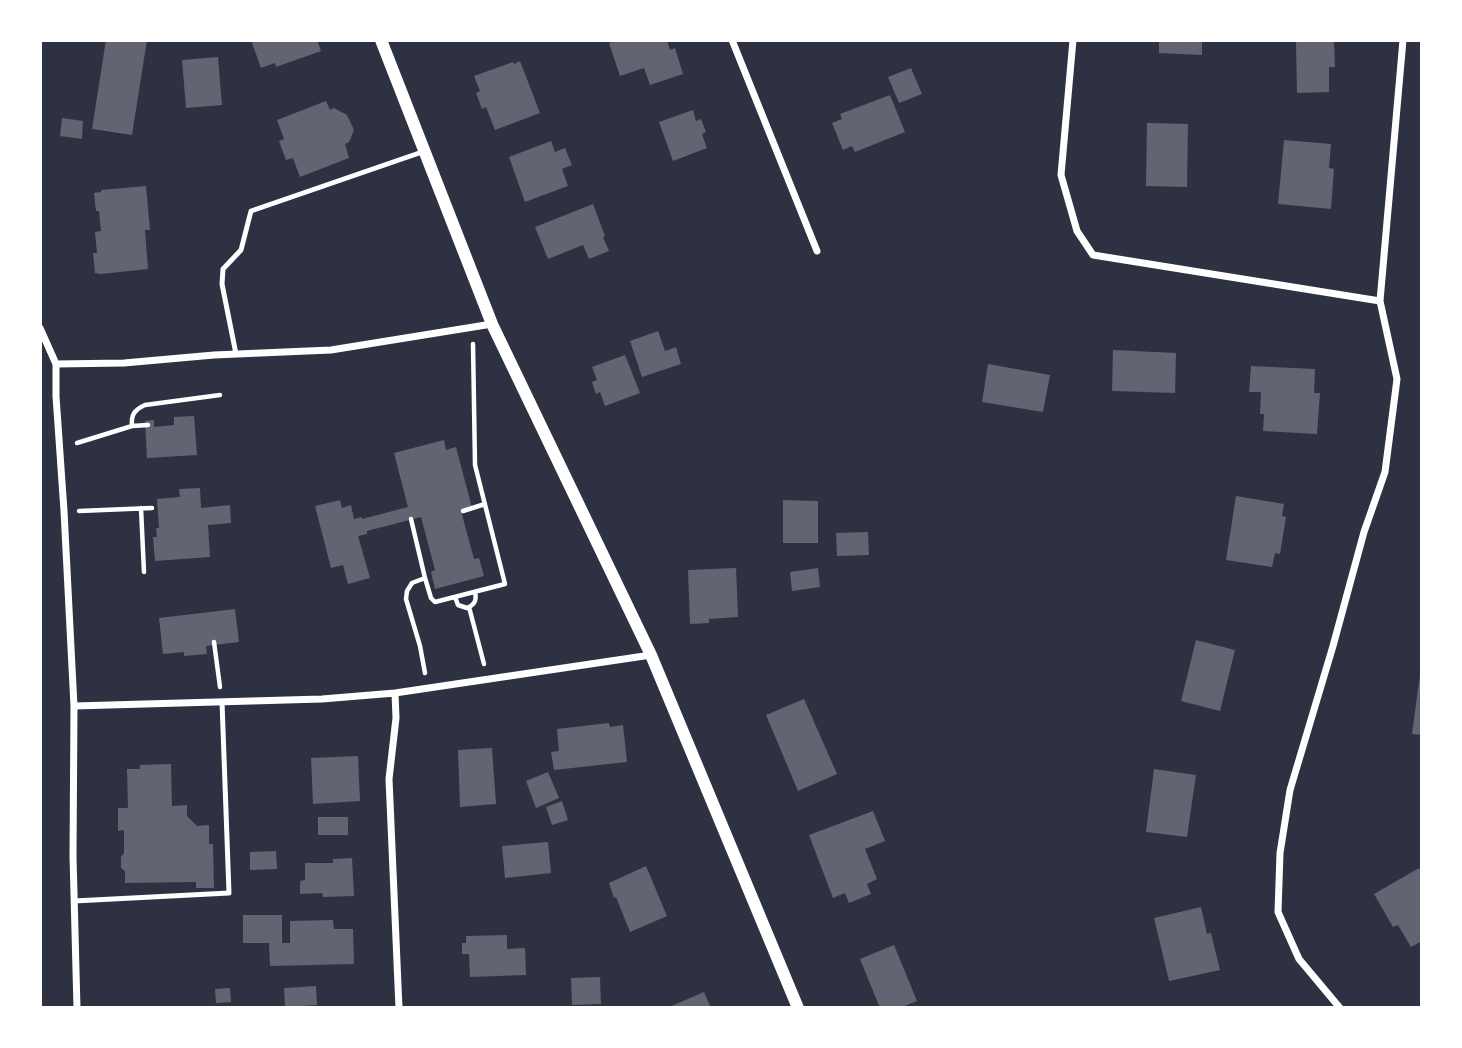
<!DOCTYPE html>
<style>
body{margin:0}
#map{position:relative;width:1462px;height:1048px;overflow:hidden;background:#2d3142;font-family:"Crimson Pro",serif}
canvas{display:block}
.frame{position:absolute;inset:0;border:42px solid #fff;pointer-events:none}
</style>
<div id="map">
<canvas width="1462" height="1048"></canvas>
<div class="frame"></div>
</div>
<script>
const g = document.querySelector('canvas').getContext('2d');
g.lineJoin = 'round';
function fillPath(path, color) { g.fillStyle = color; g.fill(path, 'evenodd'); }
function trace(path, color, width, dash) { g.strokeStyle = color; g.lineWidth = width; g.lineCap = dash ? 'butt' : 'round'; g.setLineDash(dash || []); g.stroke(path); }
const building = new Path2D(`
 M106,40H147L132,135L92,129Z
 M251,40H317L321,51L276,67L275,63L261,68Z
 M618,40H667L670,50L675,48L683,74L650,85L644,68L620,76L609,43Z
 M1159,40H1202V55L1159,53Z
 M1296,40H1334L1335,67H1329V92L1297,93Z
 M218,57L222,105L186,108L182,60Z
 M520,61L540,113L495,130L486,107L482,109L476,93L480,91L474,76L513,62L514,64Z
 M911,68L922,94L899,103L888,77Z
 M890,95L905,132L855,152L852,146L843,150L832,123L842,119L840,114Z
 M326,101L330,110L334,108L347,115L354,130L349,142L345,144L349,158L300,177L293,158L286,160L279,141L284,139L277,120Z
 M693,110L696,121L701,119L706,132L702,134L707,148L673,161L659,122Z
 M62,118L83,121L82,139L60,136Z
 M1147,123L1188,124L1187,187L1146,186Z
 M1284,140L1331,144L1329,168L1334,169L1331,209L1278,204Z
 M551,141L555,152L565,148L572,165L562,169L568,186L525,202L509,157Z
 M146,186L150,230H145L148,269L101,274L95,273L93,253H97L95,232L101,231L99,211H96L94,193L101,192V190Z
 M593,204L605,236L603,237L609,251L589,259L583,245L548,259L535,227Z
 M658,331L665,351L676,347L681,364L642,377L630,341Z
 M1113,350L1176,353L1175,393L1112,391Z
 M625,355L640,393L605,406L600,392L596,394L592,382L597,380L592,367Z
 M988,364L1050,375L1043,412L982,402Z
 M1251,366L1315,369L1314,393H1320L1317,434L1263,431L1264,414H1260L1261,392H1249Z
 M194,416L197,455L147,458L145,421L154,420V427L174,425V417Z
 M444,440L446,450L456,447L472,508L461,511L474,559L479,558L484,576L435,589L431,572L435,570L421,517L367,531V534L358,536L370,578L348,584L343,565L331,568L315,506L340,500L342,508L351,505L354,519L362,517V519L408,507L394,453Z
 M200,488L201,508L230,505L231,523L208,525L210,557L155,561L153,537H157L156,528H159L157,499L180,497L179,489Z
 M1236,496L1284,504L1282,516L1286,517L1280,554L1275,553L1272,567L1226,560Z
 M783,500L818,501V543H783Z
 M868,532L869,555L837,556L836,533Z
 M736,568L738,617L709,619V623L690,624L688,570Z
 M818,568L820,587L792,591L790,572Z
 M235,609L239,642L206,646L207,654L184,656V652L163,654L159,618Z
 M1196,640L1235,650L1220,711L1181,701Z
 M1420,674H1422V735L1412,734Z
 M804,699L837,774L798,791L766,715Z
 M609,723L610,727L623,725L627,762L554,770L551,752L559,751L557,729Z
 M492,748L496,804L460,807L458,750Z
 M358,756L360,801L313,804L311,758Z
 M171,764L172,806L187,805V816L197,826L209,825V844H213L214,888H196V882L125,883V871L121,868V857L124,853V830L118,831V808H128L127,769H140V765Z
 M1154,769L1196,775L1187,837L1146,832Z
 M548,772L559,798L536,808L526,781Z
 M562,801L568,820L552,825L546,807Z
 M873,811L885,841L865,849L877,879L867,884L871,894L849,903L845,893L833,898L809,835Z
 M318,817H348V835H318Z
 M548,842L551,873L505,878L502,846Z
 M276,851L277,869L250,870V852Z
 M352,858L354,896L323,897L322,893L300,894V881L305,880V863H333V859Z
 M646,866L667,916L630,932L616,897L614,898L609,883Z
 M1419,868L1422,873V941L1411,947L1398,925L1393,927L1374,894Z
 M1201,907L1207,934L1211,933L1220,970L1169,981L1154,918Z
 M243,915H282V943H290V921L333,920L334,929H353L354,964L270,966L269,943H243Z
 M507,935V949L525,948L526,975L470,977L469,954H462V943H466V936Z
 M894,945L917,1001L900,1008H880L860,959Z
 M600,977L601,1004L572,1005L571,978Z
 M316,986L317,1005L285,1007L284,988Z
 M230,988L231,1002L216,1003L215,989Z
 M704,992L711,1008H667Z`);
const path = new Path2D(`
 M132,426C131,415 134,410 145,405L220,395
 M77,443L132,426L148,425
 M141,508L144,572
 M79,511L152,508
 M463,511L485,504
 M411,519L425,578L412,583L407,591L406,599L420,646L425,673
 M425,578L431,598L435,602L505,584L475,465L473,344
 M455,597L458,605L467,608C474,605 477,601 475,592
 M469,607L484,664
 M214,642L220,687`);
const service = new Path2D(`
 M236,354L222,284L223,269L241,250L251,211L425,151
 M74,901L229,893L222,702`);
const minor = new Path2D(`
 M732,40L817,251
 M1073,40L1061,175L1077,231L1093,255L1380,301
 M40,328L56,364V396L64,511L74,706L73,856L77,1008
 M56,364L124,363L214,355L331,350L492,324
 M395,693L396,718L389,779L399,1008
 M74,706L322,699L395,693L651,655
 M1340,1008L1299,959L1278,912L1280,853L1290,790L1333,646L1364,532L1385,472L1397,379L1380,301L1403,40`);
const tertiary = new Path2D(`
 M381,40L492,324L651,655L798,1008`);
fillPath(building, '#626471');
trace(path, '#fff', 4.5);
trace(service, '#fff', 5);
trace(minor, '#fff', 7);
trace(tertiary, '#fff', 12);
</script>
